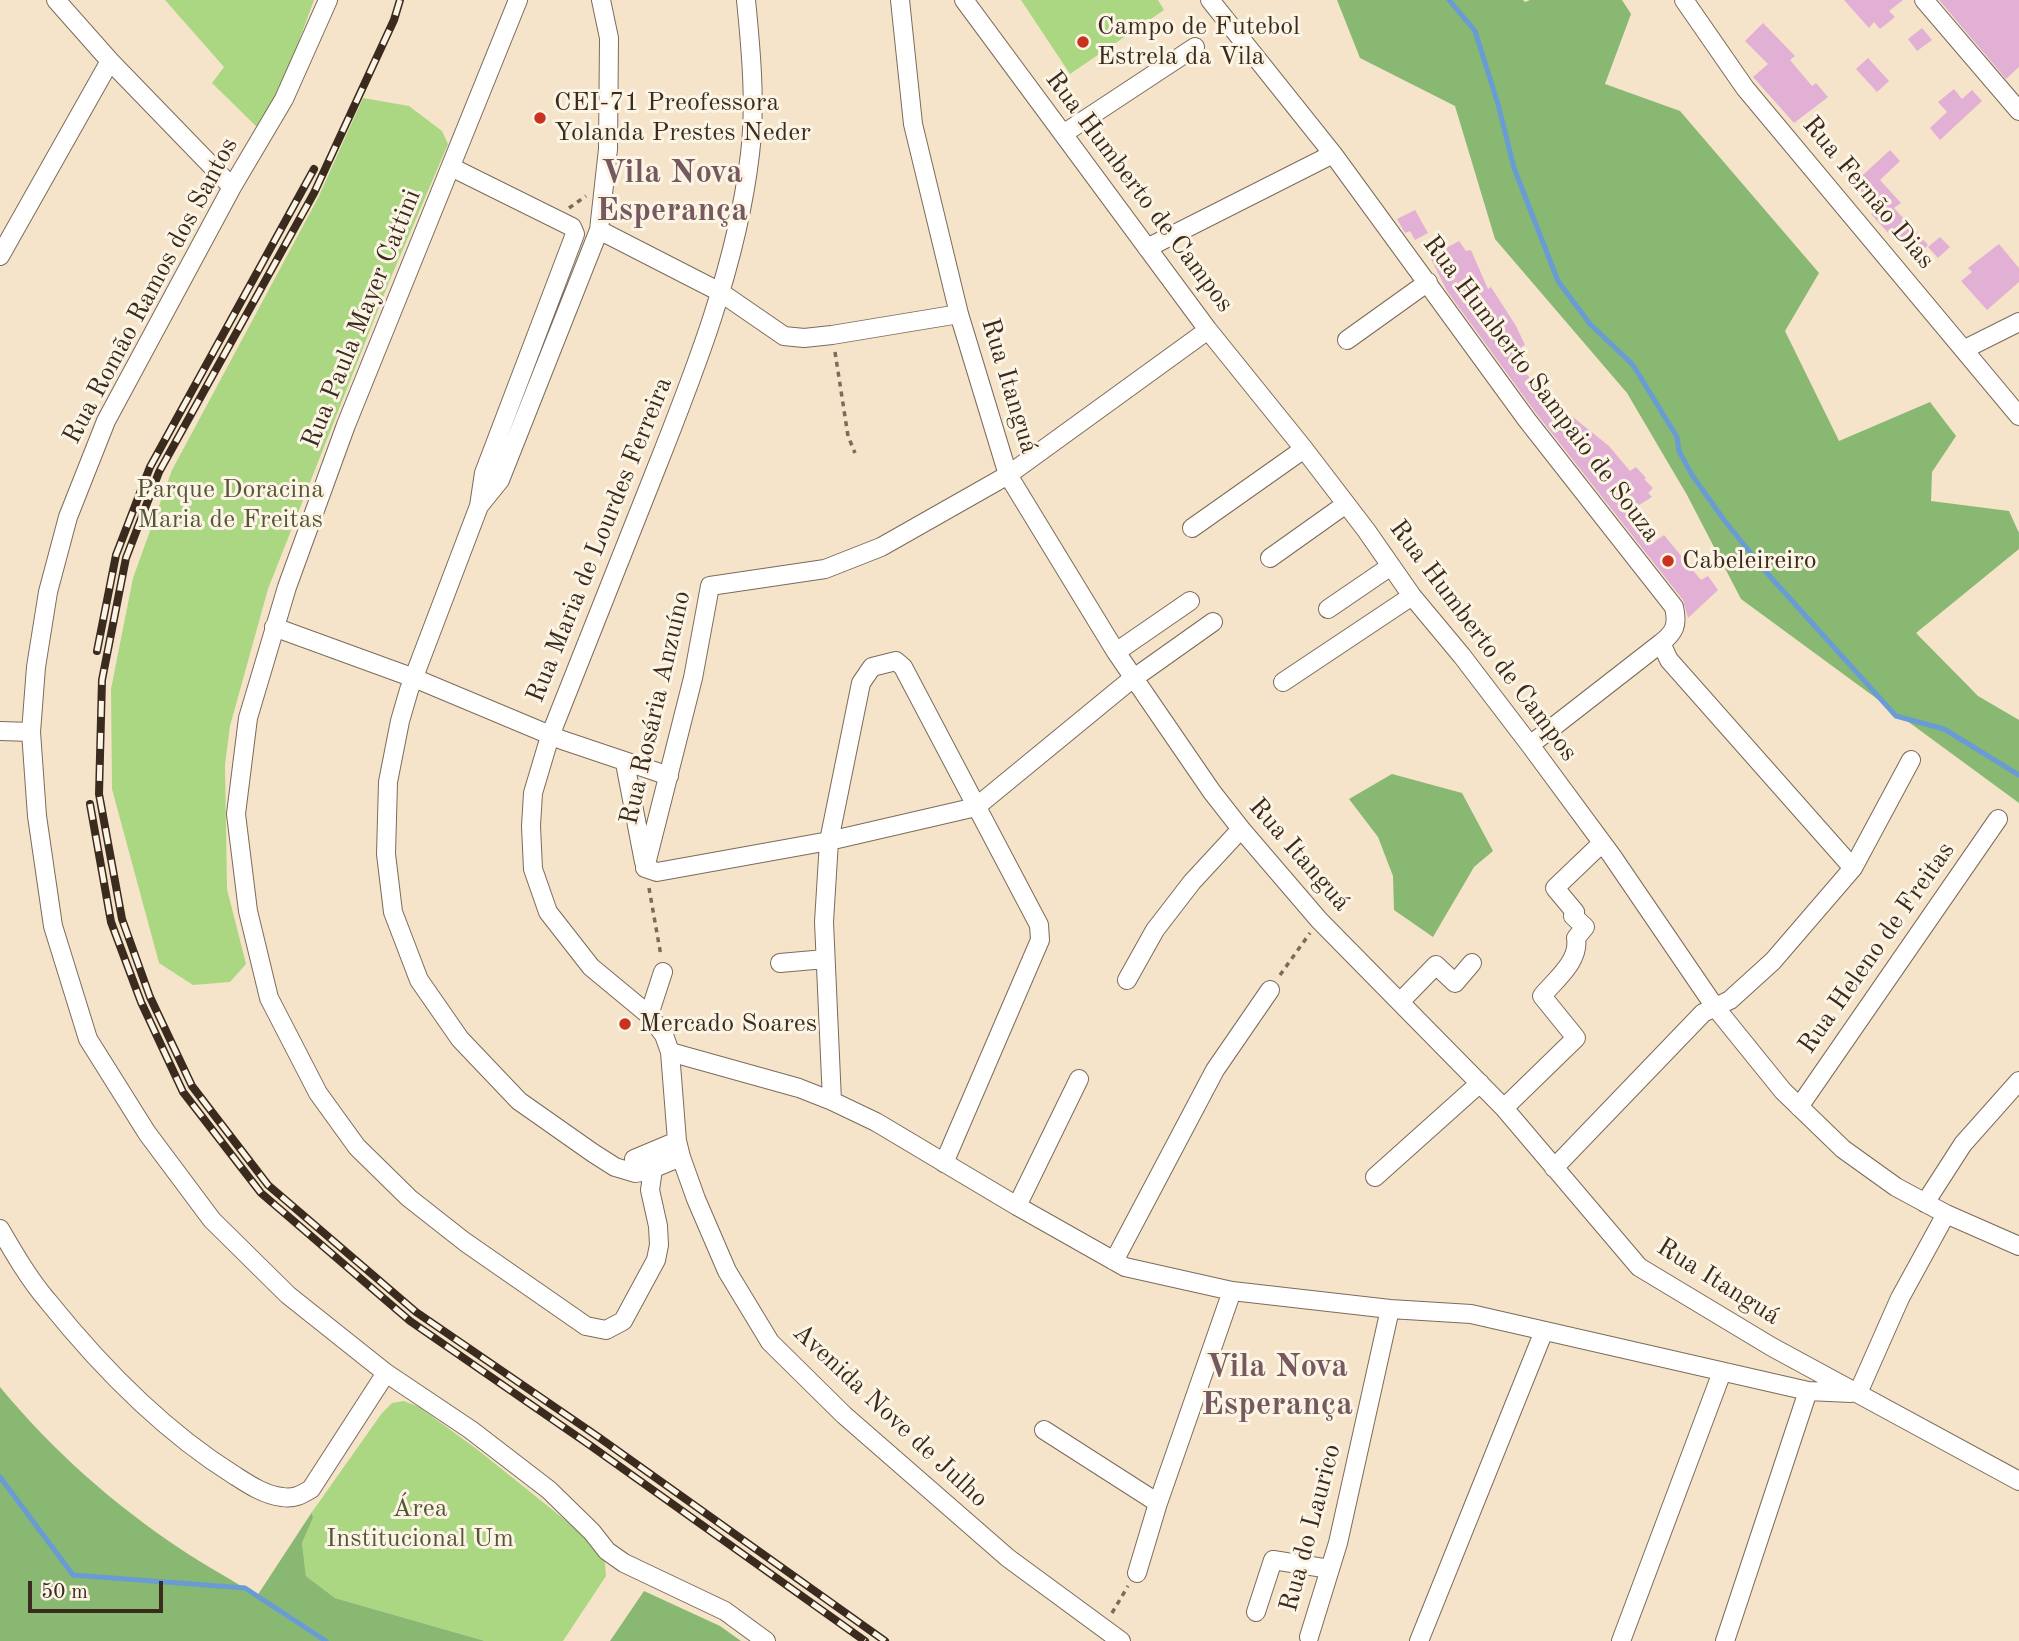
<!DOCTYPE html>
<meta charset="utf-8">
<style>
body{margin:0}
#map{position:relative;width:2019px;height:1641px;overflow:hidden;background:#f5e4c9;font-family:"Old Standard TT",serif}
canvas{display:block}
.scale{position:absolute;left:28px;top:1581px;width:135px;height:32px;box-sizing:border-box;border:4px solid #3b2a1e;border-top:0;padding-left:9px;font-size:21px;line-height:24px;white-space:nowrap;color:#3b2a1e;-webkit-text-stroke:5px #fcf5e5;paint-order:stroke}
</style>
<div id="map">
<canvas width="2019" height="1641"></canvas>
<div class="scale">50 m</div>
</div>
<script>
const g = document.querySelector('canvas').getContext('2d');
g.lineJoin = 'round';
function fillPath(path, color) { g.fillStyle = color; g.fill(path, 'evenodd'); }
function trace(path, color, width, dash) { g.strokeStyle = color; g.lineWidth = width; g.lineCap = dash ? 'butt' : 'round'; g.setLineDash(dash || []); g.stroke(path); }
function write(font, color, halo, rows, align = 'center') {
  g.font = font + ' "Old Standard TT",serif'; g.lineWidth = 6; g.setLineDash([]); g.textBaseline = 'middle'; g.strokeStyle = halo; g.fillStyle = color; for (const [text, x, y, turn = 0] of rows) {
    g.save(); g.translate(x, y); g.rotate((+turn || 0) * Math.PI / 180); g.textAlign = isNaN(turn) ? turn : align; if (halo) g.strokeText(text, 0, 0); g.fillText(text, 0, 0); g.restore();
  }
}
const green = new Path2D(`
 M165,0H314L279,95L259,129L212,83L224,67Z
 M1021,0H1158L1164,10L1070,74Z
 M363,98L409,106L442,131L448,144L389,282L268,589L230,726L225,765L227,889L246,964L230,982L193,985L159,963L112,789L111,689L133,578L172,470L318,198Z
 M404,1401L419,1407L478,1450L595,1544L605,1563L606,1576L563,1641H485L335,1598L306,1576L302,1543L313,1518L312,1512L382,1413L392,1403Z`);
const forest = new Path2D(`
 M1337,0H1523L1525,2L1530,0H1622L1631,14L1605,84L1680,111L1819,273L1785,331L1839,441L1930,402L1956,436L1932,472L1931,501L2009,511L2019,533V549L1916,633L1978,696L2019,720V803L1741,599L1687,495L1627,393L1495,239L1455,106L1360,58Z
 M1392,774L1462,793L1493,851L1474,867L1433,937L1394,910L1393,876L1378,837L1349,799Z
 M0,1387C51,1449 112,1503 179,1548C204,1565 231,1579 257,1596L312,1512L313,1518L302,1543L306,1576L335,1598L485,1641H0Z
 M644,1591L720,1626L741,1641H610Z`);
const stream = new Path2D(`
 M1449,0L1475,31L1498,104L1514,168L1558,281L1590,324L1633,365L1677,437L1679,451L1692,475L1724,520L1766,572L1896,716L1944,729L2019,775
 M0,1477L73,1575L245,1588L326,1641`);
const building = new Path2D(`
 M1844,0H1903L1889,11L1895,17L1880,29L1874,22L1869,28Z
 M1939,0H2019V67L2006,79Z
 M1763,23L1795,56L1790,60L1812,86L1816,83L1828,97L1794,123L1753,77L1768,64L1745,41Z
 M1922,28L1932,40L1917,51L1908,39Z
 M1868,58L1889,81L1877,92L1856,69Z
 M1954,89L1962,99L1972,90L1982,101L1940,140L1930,128L1947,112L1938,102Z
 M1890,150L1900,161L1880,180L1901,203L1894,208L1928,245L1918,256L1895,231L1890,235L1871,214L1873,212L1850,187Z
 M1415,210L1428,233L1415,240L1410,231L1405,233L1397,219Z
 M1940,237L1950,247L1938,258L1928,247Z
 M1459,241L1466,251L1471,250L1488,289L1491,287L1516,326L1525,345L1520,348L1525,353L1513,360L1566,416L1569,414L1609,446L1630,471L1636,467L1646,478L1644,479L1653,488L1648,493L1652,497L1631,510L1654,542L1664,535L1701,580L1708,576L1718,590L1688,618L1683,600L1536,413L1447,291L1430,257Z
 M1999,244L2019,268V282L1987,310L1961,281L1972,272L1968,268Z`);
const path = new Path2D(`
 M569,208L586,196
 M835,352L848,436L855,453
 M649,888L661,956
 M1280,975L1310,933
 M1112,1613L1128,1586`);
const minor = new Path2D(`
 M56,0L110,61L232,187
 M328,0L284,99L232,187L106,421L68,517L48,592L36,667L31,732L37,816L53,926L88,1039L147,1133L212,1220L288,1295L386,1373L471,1430L549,1490L592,1532L607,1551L624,1563L725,1611L766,1641
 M518,0L346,425L287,587L248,718L236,814L248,911L269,998L318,1093L357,1147L409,1198L465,1242L586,1326L606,1330L623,1321L656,1260L659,1245L658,1226L650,1190L653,1169L648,1160L636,1158
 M746,0C751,50 756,104 750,154C737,265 695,371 654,474C619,561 585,649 550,736L533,793L531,826L533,869L548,912L591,967L649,1015L664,1035L670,1052L677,1141L681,1157L696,1199L727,1271L770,1342L844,1415L1008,1558L1121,1641
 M900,0L913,124L959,314L1008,475L1116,652L1212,792L1241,829L1319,920L1504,1108L1639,1267L1772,1347L2019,1481
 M964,0L1208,330L1304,449L1366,530L1412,596L1462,656L1530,745L1612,856L1715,1007L1783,1091L1843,1149L1896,1187L1946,1214L2019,1246
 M1210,0L1333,154L1527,420L1674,607C1678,625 1675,632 1661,643L1669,660L1853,868
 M1684,0L1745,88L2019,416
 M1924,0L2019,111
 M1063,134L1195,47
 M451,167L572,227L575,234L484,473L479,506L409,690L400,721L388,782L386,854L393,912L419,980L460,1039L519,1101L593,1153L615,1167L635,1173L647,1171L681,1157
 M599,230L720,292L784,336L804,338L832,335L959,314
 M1147,248L1333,154
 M0,256L110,61
 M1347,340L1428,282
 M1965,349L2019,322
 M479,506L500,480L599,230L608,149L609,38L601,0
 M1192,528L1304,449
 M1270,558L1346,504
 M1328,609L1391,566
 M274,627L414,678L562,740L669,776
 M1116,652L1190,601
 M1283,682L1412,596
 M0,731L31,732
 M1530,745L1661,643
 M625,763L644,862
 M645,868L693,678L710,586L825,569L881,547L1008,475L1208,330
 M645,868L657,872L829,841L976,807L1127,683L1213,622
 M780,963L825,959
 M1127,980L1155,930L1192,882L1241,829
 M1400,1002L1436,965L1455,983L1472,963
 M649,1015L663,972
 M670,1052L799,1088L832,1101L876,1122L1017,1206L1125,1267L1232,1291L1390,1309L1471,1314L1808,1391L1851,1393
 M832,1101L824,922L829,841L861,683L872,667L896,661L903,667L1039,925L1040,940L944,1163
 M1799,1107L1998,819
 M1504,1108L1576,1038L1542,996C1556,979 1580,961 1576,938L1585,927L1573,916L1575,912L1555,888L1602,843
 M634,1159L677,1141
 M1554,1168L1703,1013L1730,1000L1773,961L1853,868L1911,760
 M1375,1177L1480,1083
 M1925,1203L1963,1144L2019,1081
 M1017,1206L1079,1079
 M0,1229C14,1253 29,1279 47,1300C100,1366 162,1430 234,1475C248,1484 264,1495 282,1497C294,1499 301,1495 311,1489L386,1373
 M1114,1261L1215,1070L1270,990
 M1858,1393L1900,1298L1946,1214
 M1044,1430L1158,1503
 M1137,1573L1158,1503L1232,1291
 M1256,1612L1273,1560L1330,1569
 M1309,1637L1338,1543L1390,1309
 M1419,1641L1544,1331
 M1621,1641L1722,1372
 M1725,1641L1808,1391`);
const rail = new Path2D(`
 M400,0L394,20L314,193L159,472L126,558L102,680L99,794L122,919L150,997L192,1086L268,1185L416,1312L597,1436L885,1641
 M97,651L116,555L150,467L314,169
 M90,804L111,922L141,1002L183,1092L261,1193L410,1321L591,1446L865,1641`);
const markers = [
 [1083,42,7,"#c8321e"],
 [540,118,7,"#c8321e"],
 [1668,561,7,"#c8321e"],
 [625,1024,7,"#c8321e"]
];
const poiNames = [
 ["Campo de Futebol",1097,27],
 ["Estrela da Vila",1097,57],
 ["CEI-71 Preofessora",554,103],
 ["Yolanda Prestes Neder",554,133],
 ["Cabeleireiro",1682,561],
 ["Mercado Soares",639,1024]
];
const streetNames = [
 ["Rua Humberto de Campos",1139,192,53],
 ["Rua Fernão Dias",1868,193,50],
 ["Rua Romão Ramos dos Santos",151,291,-62],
 ["Rua Paula Mayer Cattini",362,319,-68],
 ["Rua Itanguá",1009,386,73],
 ["Rua Humberto Sampaio de Souza",1541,389,53],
 ["Rua Maria de Lourdes Ferreira",600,540,-68],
 ["Rua Humberto de Campos",1483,641,53],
 ["Rua Rosária Anzuíno",656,708,-77],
 ["Rua Itanguá",1299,855,49],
 ["Rua Heleno de Freitas",1877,948,-55],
 ["Rua Itanguá",1718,1282,32],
 ["Avenida Nove de Julho",890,1416,43],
 ["Rua do Laurico",1311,1528,-75]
];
const parkNames = [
 ["Parque Doracina",230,490],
 ["Maria de Freitas",230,520],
 ["Área",420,1509],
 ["Institucional Um",420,1539]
];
const districtNames = [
 ["Vila Nova",672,173],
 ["Esperança",672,211],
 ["Vila Nova",1277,1367],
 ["Esperança",1277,1405]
];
fillPath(green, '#abd783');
fillPath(forest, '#88b871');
trace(stream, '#699cd4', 5);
fillPath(building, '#e2afd5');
trace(minor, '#7c6b5a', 20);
trace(path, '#7c6b5a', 3.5, [5, 5]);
trace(minor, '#fff', 18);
trace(rail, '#3b2a1e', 8);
trace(rail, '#fcf5e5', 5, [16]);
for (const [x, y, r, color] of markers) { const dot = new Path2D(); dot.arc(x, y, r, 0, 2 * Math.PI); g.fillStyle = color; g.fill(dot); trace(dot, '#fcf5e5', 2.5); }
write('26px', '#3b2a1e', '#fcf5e5', poiNames, 'left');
write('26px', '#3b2a1e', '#fcf5e5', streetNames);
write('26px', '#575537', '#fcf5e5', parkNames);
write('bold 33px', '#75595e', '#fcf5e5', districtNames);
</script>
